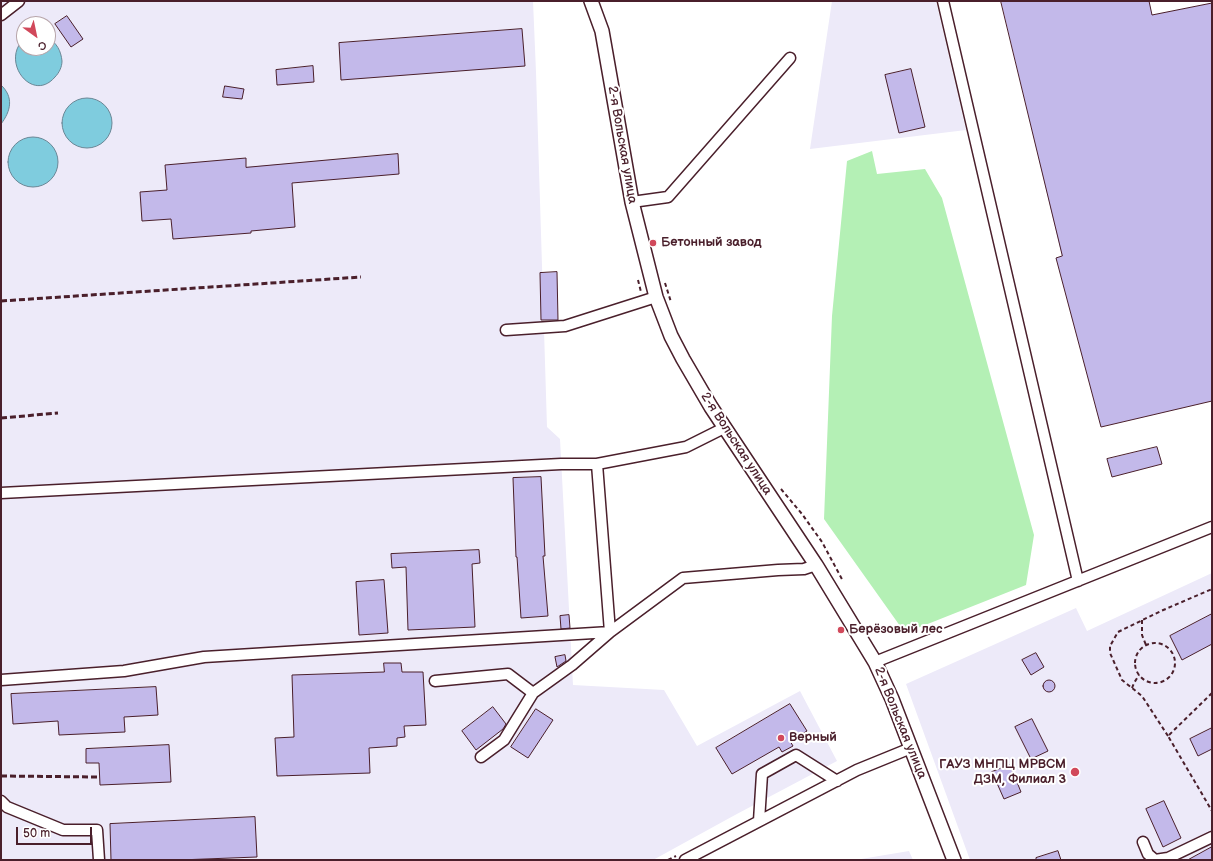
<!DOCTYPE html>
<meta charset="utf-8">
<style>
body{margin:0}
#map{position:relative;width:1213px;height:861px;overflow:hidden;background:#fff;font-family:"Balsamiq Sans",sans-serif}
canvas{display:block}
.frame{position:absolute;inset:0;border:2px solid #4a1f2b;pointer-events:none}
.north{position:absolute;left:16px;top:16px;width:40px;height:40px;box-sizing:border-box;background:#fff;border:1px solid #b7a5aa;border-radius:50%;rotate:147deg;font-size:11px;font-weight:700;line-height:16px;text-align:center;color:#4a1f2b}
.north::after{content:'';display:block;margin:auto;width:14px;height:18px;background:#d1495b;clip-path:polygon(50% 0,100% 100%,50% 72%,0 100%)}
.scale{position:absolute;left:16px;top:827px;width:76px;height:18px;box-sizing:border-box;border:2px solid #4a1f2b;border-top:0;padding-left:5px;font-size:12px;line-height:14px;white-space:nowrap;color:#4a1f2b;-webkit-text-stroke:3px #fff;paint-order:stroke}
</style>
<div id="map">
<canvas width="1213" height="861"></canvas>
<div class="frame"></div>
<div class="north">С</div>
<div class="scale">50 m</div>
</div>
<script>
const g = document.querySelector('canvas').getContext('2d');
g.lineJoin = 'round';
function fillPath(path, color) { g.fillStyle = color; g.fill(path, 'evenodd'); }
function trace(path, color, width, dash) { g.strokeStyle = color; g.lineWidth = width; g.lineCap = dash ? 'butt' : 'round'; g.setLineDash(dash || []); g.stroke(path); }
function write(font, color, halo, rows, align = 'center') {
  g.font = font + ' "Balsamiq Sans",sans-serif'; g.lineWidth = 4; g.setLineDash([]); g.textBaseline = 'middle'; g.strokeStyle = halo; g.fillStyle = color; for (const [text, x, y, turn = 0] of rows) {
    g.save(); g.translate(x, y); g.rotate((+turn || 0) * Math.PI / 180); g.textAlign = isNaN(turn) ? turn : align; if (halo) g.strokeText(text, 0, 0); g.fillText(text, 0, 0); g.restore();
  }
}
const built = new Path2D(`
 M1,1H533L536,72L547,427L560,439L573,685L664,690L697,746L800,691L837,761L735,815L653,860H1ZM24,24H48V48H24Z
 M832,1H936L966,130L810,149Z
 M1212,573V860H970L906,684L1076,608L1087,631Z
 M909,851L913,860H855Z`);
const green = new Path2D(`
 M872,151L877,174L925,169L942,198L1034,535L1026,585L905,633L824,519L832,316L847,161Z`);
const water = new Path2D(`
 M48,38C57,43 61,51 62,61C62,67 59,73 55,77C32,104 0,61 24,39V48H48Z
 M1,85C14,97 11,111 1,124Z
 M62 123a25 25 0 1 1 50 0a25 25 0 1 1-50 0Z
 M8 162a25 25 0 1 1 50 0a25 25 0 1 1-50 0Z`);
const building = new Path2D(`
 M1001,1H1149L1152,15L1212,3V401L1101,427L1056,258L1062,256Z
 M67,16L83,39L71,47L55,24Z
 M522,29L525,66L341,80L339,43Z
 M313,66L314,82L277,85L276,70Z
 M911,69L925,127L899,133L885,75Z
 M225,86L244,89L242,99L223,97Z
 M398,154L399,174L292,183L295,227L251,231V233L173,239L171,219L142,221L140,192L167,190L165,165L246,158V167Z
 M557,272L558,320H541L540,273Z
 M1157,447L1162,464L1112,477L1107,459Z
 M541,477L545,556H543L548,616L521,618L517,557H516L513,478Z
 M479,550L480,563L472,564L475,627L408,630L406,567L392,568L391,554Z
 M384,580L388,633L359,635L356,582Z
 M1212,614V644L1182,660L1170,636Z
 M569,615L570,628L561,629L560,616Z
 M1036,653L1044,667L1031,675L1022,660Z
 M565,655L566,661L557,667L555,657Z
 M384,663H401L402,672H423L426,725L404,726L405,737L397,738V746L369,748L370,773L277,776L275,738L294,737L292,675L384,672Z
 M1043 686a6 6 0 1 1 12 0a6 6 0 1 1-12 0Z
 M156,687L158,715L124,717L125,732L59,735L58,721L13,724L11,694Z
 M790,704L807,731L790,741L793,746L782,752L779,747L732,774L716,748Z
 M493,707L506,724L503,729L476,750L462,731Z
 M536,709L553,720L528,758L511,747Z
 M1032,719L1048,751L1031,759L1015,727Z
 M1212,728V749L1198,756L1190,739Z
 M169,745L171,782L100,785L99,763H86V749Z
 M1010,765L1021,792L1004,799L992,772Z
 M1164,801L1181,838L1163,847L1146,809Z
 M255,817L257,857L179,860H111L110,824Z
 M1212,847V860H1188Z
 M1058,851L1061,860H1036V858Z`);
const path = new Path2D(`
 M638,280L641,292
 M665,283L671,302
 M781,489L802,514L822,542L843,581
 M1142,620V635L1146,645
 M1135 663a20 20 0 1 1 40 0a20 20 0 1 1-40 0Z
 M1132,688L1134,683L1139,675
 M1212,693L1168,736L1212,811
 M1168,736L1142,696L1122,680L1110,653V646L1118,632L1161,611L1212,589
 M668,860L676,856`);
const minor = new Path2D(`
 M943,1L1078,581
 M1,15L19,1
 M632,202L668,197L790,58
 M506,330L565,326L656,297
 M1,493L561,464H597L686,447L724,428
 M875,662L1212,527
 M1,680L124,671L204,657L610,632L683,578L778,570L804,569L816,565
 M435,681L508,674L533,693
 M481,757L504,740L533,693L572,665L610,632L597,464
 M1,801L7,807L63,830H97L99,860
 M759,821L762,774L796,755L837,781
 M1143,842L1148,854L1155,860
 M685,860L857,770L911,748
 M1155,860L1168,858L1212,837`);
const major = new Path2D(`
 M591,1L602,31L632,202L656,297L671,336L683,359L711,407L816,565L875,662L892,699L954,860`);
const rail = new Path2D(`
 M1,301L361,277
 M1,418L58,413
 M1,776L100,777`);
const markers = [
 [653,243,4,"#d1495b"],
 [841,630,4,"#d1495b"],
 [781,738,4,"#d1495b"],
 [1075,772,5,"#d1495b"]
];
const streetNames = [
 ["2-я Вольская улица",622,145,80],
 ["2-я Вольская улица",736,444,57],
 ["2-я Вольская улица",900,723,68]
];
const poiNames = [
 ["Бетонный завод",661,243],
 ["Берёзовый лес",849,630],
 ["Верный",789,738],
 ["ГАУЗ МНПЦ МРВСМ",1066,765,"right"],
 ["ДЗМ, Филиал 3",1066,780,"right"]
];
fillPath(built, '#edeaf9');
fillPath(green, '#b4f0b5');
fillPath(water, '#7fccde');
trace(water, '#6a8796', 1);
fillPath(building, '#c3b9ea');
trace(building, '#4a1f2b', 1);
trace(minor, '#4a1f2b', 13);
trace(major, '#4a1f2b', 16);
trace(path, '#4a1f2b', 2, [4, 3]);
trace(minor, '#fff', 10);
trace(major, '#fff', 13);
trace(rail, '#4a1f2b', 3, [6, 3]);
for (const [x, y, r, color] of markers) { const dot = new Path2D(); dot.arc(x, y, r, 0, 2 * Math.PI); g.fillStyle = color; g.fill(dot); trace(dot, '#fff', 1.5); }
write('13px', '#4a1f2b', '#fff', streetNames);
write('bold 13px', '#4a1f2b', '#fff', poiNames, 'left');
</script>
